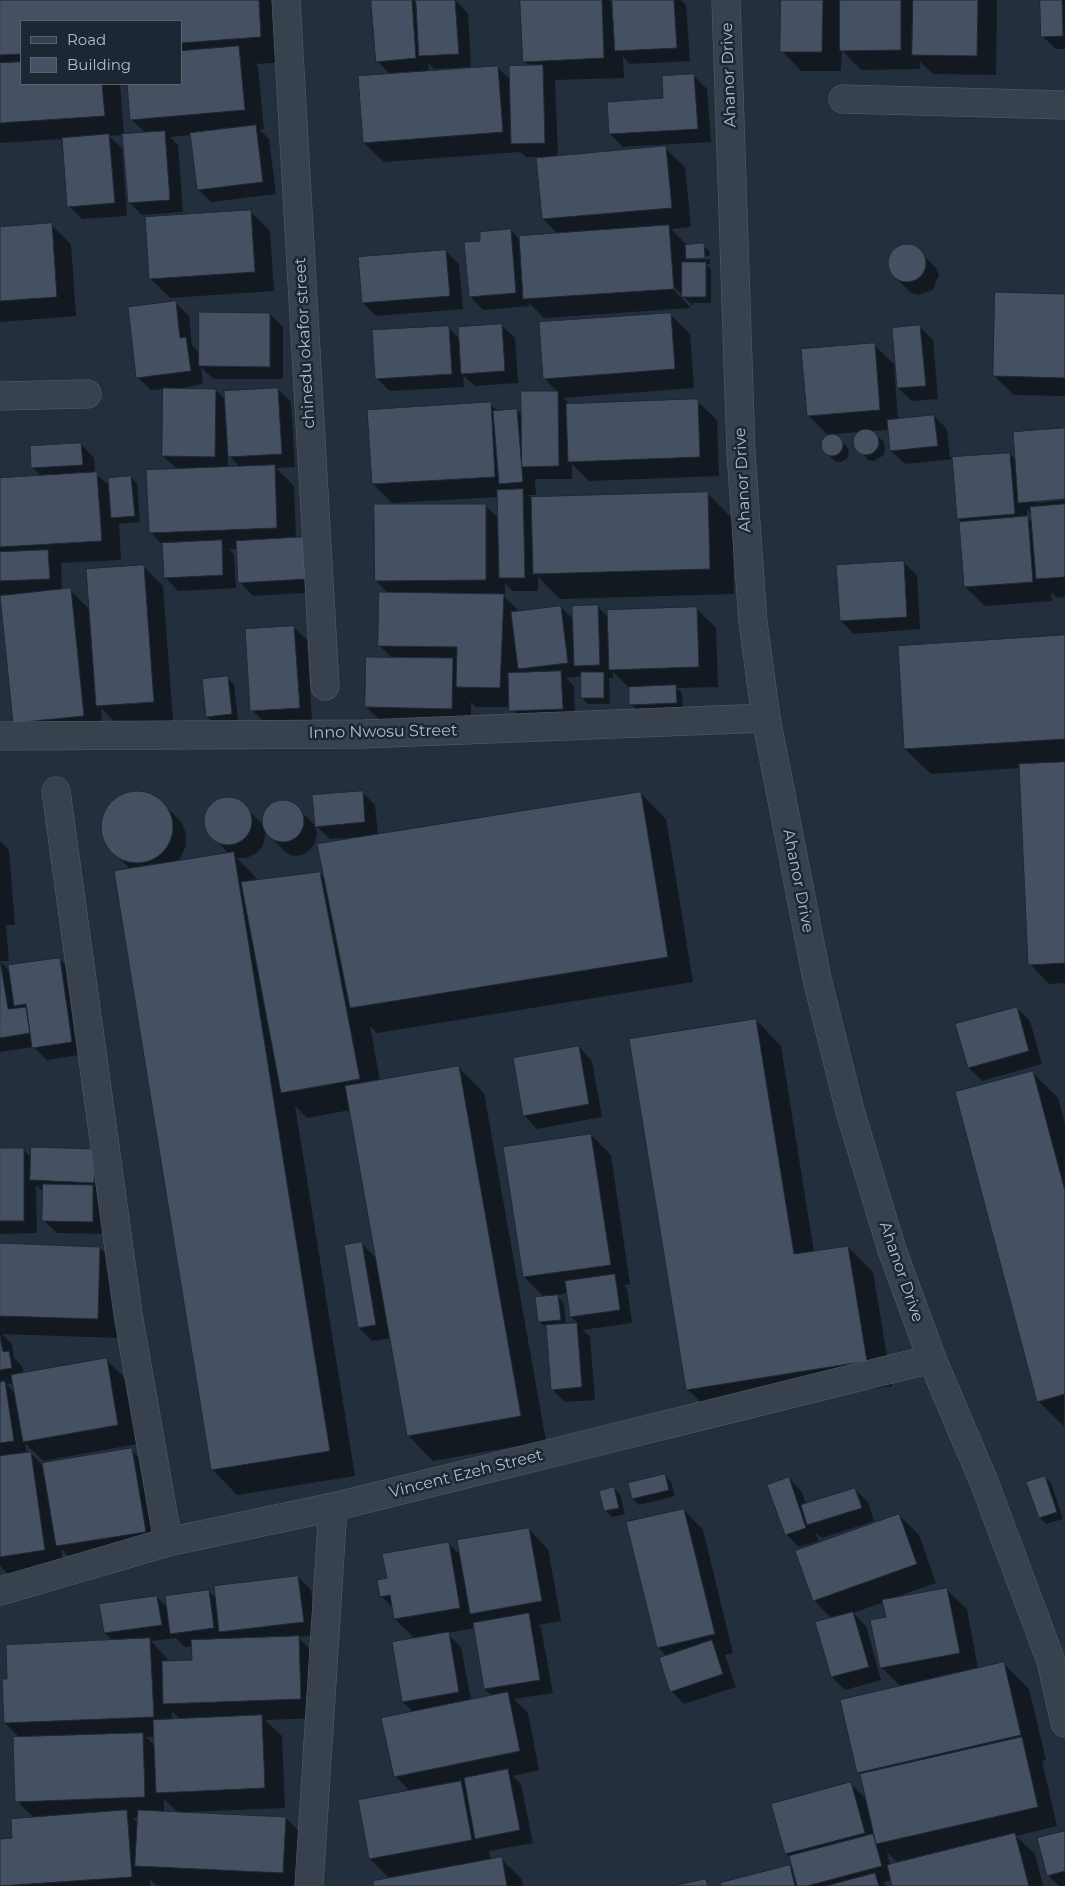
<!DOCTYPE html>
<style>
body{margin:0}
#map{position:relative;width:1065px;height:1886px;overflow:hidden;background:#242f3e;font-family:Montserrat,sans-serif}
canvas{display:block}
.legend{position:absolute;left:20px;top:20px;width:162px;height:65px;box-sizing:border-box;background:#1d2633;border:1px solid #59626f;margin:0;padding:6px 9px;list-style:none;font-size:15px;color:#b4bcc9}
.legend li{display:flex;align-items:center;gap:10px;height:25px}
.legend b{width:25px;border:1px solid #59626f}
</style>
<div id="map">
<canvas width="1065" height="1886"></canvas>
<ul class="legend">
<li><b style="height:6px;background:#38414e"></b>Road</li>
<li><b style="height:14px;background:#455162"></b>Building</li>
</ul>
</div>
<script>
const g = document.querySelector('canvas').getContext('2d');
g.lineJoin = 'round';
function fillPath(path, color) { g.fillStyle = color; g.fill(path, 'evenodd'); }
function trace(path, color, width, dash) { g.strokeStyle = color; g.lineWidth = width; g.lineCap = dash ? 'butt' : 'round'; g.setLineDash(dash || []); g.stroke(path); }
function write(font, color, halo, rows, align = 'center') {
  g.font = font + ' Montserrat,sans-serif'; g.lineWidth = 5; g.setLineDash([]); g.textBaseline = 'middle'; g.strokeStyle = halo; g.fillStyle = color; for (const [text, x, y, turn = 0] of rows) {
    g.save(); g.translate(x, y); g.rotate((+turn || 0) * Math.PI / 180); g.textAlign = isNaN(turn) ? turn : align; if (halo) g.strokeText(text, 0, 0); g.fillText(text, 0, 0); g.restore();
  }
}
const shadow = new Path2D(`
 M0,0H282L286,62L256,64L258,67L264,129L260,130L269,139L276,194L211,202L198,189L191,135L170,137L178,145L183,212L142,215L129,202L123,135L109,136L122,148L127,216L82,219L69,206L63,139L0,143ZM21,21H181V84H128L131,119L146,133L124,135L120,84H21Z
 M387,0H413L418,5L440,0H455L468,13L471,67L434,69L428,63L429,72L497,67L511,80L530,67L524,61L521,0H609L613,4V0H681L686,5L690,61L630,64L623,57L624,78L555,80L558,157L665,148L685,167L691,227L671,229L688,246L703,245L709,251L710,256L692,257V260L710,259V264H706L711,270V303H693V306L670,283L669,285L691,308L544,318L529,303V306L483,310L470,297L482,242L511,230L520,240L558,234L543,219L537,157H526L520,152L384,162L364,143L391,75L377,61Z
 M782,0H997L996,75L933,74L920,62V69L861,70L842,50L841,71H801L782,51Z
 M1042,0H1065V49H1056L1042,36Z
 M694,76L707,89L711,142L623,147L610,134L665,99Z
 M250,211L270,231L274,291L170,298L150,278Z
 M51,225L71,244L76,316L0,322V228Z
 M901,246L917,248L936,268L939,275L933,290L918,295L911,293L891,273L890,257L894,250Z
 M446,251L459,264L463,309L376,316L363,303Z
 M1065,295V396L1014,395L994,376Z
 M176,303L189,316L192,345L200,353L270,314L283,327V379H213L201,367L203,384L171,390H216L226,400L278,389L291,402L295,467L276,468L294,486L296,538L319,592L253,596L240,582L238,549H229L234,555L236,588L178,591L165,577L164,546L150,532L178,470L163,456L164,389L151,390L137,377ZM228,455L241,468H228Z
 M670,314L690,334L694,388L563,398L571,405L697,401L717,420L719,476L589,481L572,464V479H535L536,495H528L531,498L707,493L732,518L734,594L560,599L538,577V591H513L505,583V598L520,612L561,607L574,620L597,606L609,618L696,608L716,628L718,687L677,688L682,693L683,708L637,710L630,704V689L613,672V678H609L610,704H588L582,698V676L566,678L574,686L575,721L524,723L511,707H476L471,702V728L386,726L366,707L392,658L379,645L388,593L376,581L485,505L499,519L498,497L392,503L373,484L490,404L498,412L517,410L523,416V392H558L544,378Z
 M501,325L515,338L518,383L475,386L463,375L464,387L390,391L376,378L448,327L460,339Z
 M920,327L933,340L938,399L912,401L898,388Z
 M874,345L894,364L898,420L934,416L947,429L950,458L1010,454L1016,460L1065,429V498L1036,500V503L1065,500V597L1057,598L1051,592L1052,601L985,606L965,587L962,523L958,518L953,459L905,464L891,451L889,430L872,431L884,442L885,448L884,455L874,461L868,460L854,443L859,432L835,434L848,448L849,454L847,459L841,462L835,461L823,450L822,444L829,436L808,415ZM1027,509L1032,515L1033,523L1027,518Z
 M81,444L94,458L95,473L110,486L131,477L137,483L140,522L119,524L121,560L61,563L62,591L70,590L90,610L143,566L163,586L173,721L117,725L101,708L103,735L14,723L6,594L0,595V479L41,476L32,467Z
 M903,562L917,575L920,629L854,634L841,621Z
 M294,627L307,640L312,720L265,723L252,710Z
 M1065,636V983L1049,984L1030,964L1020,768L931,774L905,749Z
 M227,678L234,684L238,720L214,723L207,717Z
 M137,791L149,793L160,800L182,823L186,834V846L178,862L229,854L207,831L204,821L206,811L213,803L222,798H232L242,803L262,824L264,814L269,806L277,802L286,801L294,805L315,825L317,834L315,843L310,850L302,855L293,856L285,852L266,832L263,845L257,853L247,858H237L259,881L319,873L325,879L359,837L330,839L316,826L362,792L375,805L378,836L640,793L666,819L693,982L377,1033L370,1026L380,1081L459,1068L484,1093L546,1441L433,1461L408,1435L391,1338L372,1341L359,1328L362,1244L377,1259L350,1110L307,1118L295,1106L355,1476L237,1495L212,1469L131,870L107,845L103,833L102,821L107,809L114,800L125,794Z
 M0,841L9,850L15,925H6L9,961H0L10,971L59,959L73,972L85,1054L47,1060L34,1047L0,1052Z
 M1017,1008L1030,1021L1042,1064L982,1081L969,1068Z
 M756,1020L781,1046L814,1252L848,1247L873,1272L892,1386L713,1414L687,1389Z
 M579,1047L592,1061L602,1117L537,1129L524,1115Z
 M1033,1073L1058,1098L1065,1124L1064,1426L1038,1401Z
 M591,1135L611,1155L630,1284L624,1285L627,1288L632,1323L583,1330L590,1337L595,1400L565,1402L552,1389L548,1328L539,1322L545,1298L524,1277ZM568,1293L571,1317L579,1324L566,1325L564,1303L556,1295Z
 M23,1149L32,1158L95,1150L106,1234L57,1233L43,1220L44,1193L36,1185L37,1233L0,1234V1150Z
 M0,1245L100,1248L120,1268L118,1338L2,1334L12,1344L14,1358L22,1366L24,1374L106,1360L126,1379L137,1444L43,1461L25,1443L27,1454L31,1453L42,1465L131,1450L151,1469L165,1551L77,1565L61,1549L64,1570L11,1577L0,1566ZM14,1383L15,1393L6,1384Z
 M665,1475L671,1482L675,1496L639,1505L633,1499Z
 M1045,1477L1051,1483L1063,1519L1046,1524L1040,1518Z
 M789,1478L802,1492L806,1505L855,1489L868,1502L874,1521L822,1538L815,1532L819,1541L799,1547L786,1534Z
 M613,1488L620,1494L625,1514L612,1517L606,1511Z
 M684,1510L703,1530L733,1653L725,1655L736,1687L684,1704L671,1691L667,1657L658,1647Z
 M899,1515L919,1535L936,1583L896,1597L947,1590L967,1609L978,1669L1003,1663L1029,1689L1046,1760L1042,1761L1057,1826L1016,1836L1035,1854L1043,1886H894L892,1880L883,1882L886,1886H722L789,1866L795,1872L791,1859L786,1854L851,1784L867,1800L862,1776L858,1772L901,1687L881,1667L887,1618L884,1602L853,1613L866,1626L881,1680L845,1690L832,1677V1619L814,1600ZM887,1852L898,1863L890,1865Z
 M529,1529L548,1549L561,1621L538,1625L541,1628L553,1693L514,1699L528,1713L539,1770L513,1776L521,1784L533,1843L489,1851L491,1861L501,1859L521,1878L523,1886H375L390,1879L370,1859L410,1791L395,1776L414,1713L403,1702L415,1639L395,1619L393,1608L381,1596L388,1579L449,1544L461,1556ZM475,1628L485,1689L493,1697L471,1701L461,1647L447,1633Z
 M298,1577L311,1590L317,1635L298,1637L318,1657L320,1718L265,1720L282,1736L285,1808L187,1812V1814L286,1818L305,1838L303,1886H162L156,1885L150,1879V1886H0V1840L13,1839L34,1818L17,1801L20,1738L5,1723L113,1641L105,1633L157,1597L168,1608L209,1592L217,1599ZM176,1638L185,1647L192,1646L193,1661L170,1662L151,1641ZM172,1711L181,1720H172ZM146,1737H155V1746ZM164,1799L178,1813L164,1812ZM139,1817L138,1823L133,1818Z
 M1065,1832V1886H1059L1048,1875Z`);
const building = new Path2D(`
 M0,0H259L261,37L181,43V21H21V54L0,55Z
 M371,0H412L416,58L376,62Z
 M416,0H455L459,54L419,56Z
 M520,0H602L604,58L523,62Z
 M612,0H674L677,48L615,51Z
 M781,0H823L822,52H780Z
 M840,0H901V50L840,51Z
 M913,0H978L977,56L912,55Z
 M1040,0H1062L1063,36L1041,37Z
 M239,46L245,110L130,120L127,84H181V51Z
 M21,62V84H102L105,116L0,123V63Z
 M543,65L545,143L511,144L509,66Z
 M498,66L503,132L363,143L358,76Z
 M694,74L698,129L609,134L607,102L663,98L662,76Z
 M256,125L263,182L197,190L190,133Z
 M165,131L170,200L128,203L122,134Z
 M109,134L115,203L67,207L62,138Z
 M666,146L672,208L542,219L536,158Z
 M251,210L255,272L149,279L145,217Z
 M52,223L57,297L0,301V227Z
 M669,225L674,289L523,299L519,236Z
 M511,229L516,293L469,297L464,242L480,241V232Z
 M704,243L705,258L686,259L685,245Z
 M888 263a19 19 0 1 1 38 0a19 19 0 1 1-38 0Z
 M446,250L450,296L362,303L358,257Z
 M682,262H706V297H682Z
 M995,292L1065,294V378L993,376Z
 M176,301L180,338L186,337L191,371L136,378L128,307Z
 M199,312L270,313V367L199,366Z
 M671,313L675,369L543,379L539,322Z
 M502,324L505,371L461,374L458,327Z
 M920,325L926,386L897,388L892,328Z
 M449,326L452,374L375,379L372,330Z
 M875,343L880,410L807,416L801,349Z
 M163,388L216,389L215,457L162,456Z
 M278,388L282,454L228,457L224,391Z
 M521,391H558L559,466L522,467Z
 M698,399L700,457L568,462L566,404Z
 M491,402L495,477L372,484L367,410Z
 M517,409L523,482L499,484L493,411Z
 M934,415L938,446L890,451L887,420Z
 M1065,428V499L1018,503L1013,432Z
 M853 442a13 13 0 1 1 26 0a13 13 0 1 1-26 0Z
 M821 445a11 11 0 1 1 22 0a11 11 0 1 1-22 0Z
 M81,443L83,465L31,468L30,446Z
 M1010,453L1015,514L957,519L952,457Z
 M275,465L277,528L149,533L146,470Z
 M97,472L102,541L0,547V478Z
 M131,476L135,516L111,518L108,478Z
 M523,489L525,578H499L497,490Z
 M708,492L710,569L533,574L531,497Z
 M374,504H486V580L375,581Z
 M1065,504V577L1036,579L1030,507Z
 M1028,516L1033,582L964,587L959,522Z
 M304,537L307,579L238,583L236,541Z
 M222,540L223,575L164,578L162,543Z
 M48,550L50,579L0,581V552Z
 M904,561L907,617L840,621L836,565Z
 M144,565L154,702L96,706L86,569Z
 M71,588L84,716L13,723L0,596Z
 M379,592L504,594L500,688L456,687L457,647L378,646Z
 M598,605L600,665L574,666L572,606Z
 M561,606L568,663L518,669L511,612Z
 M697,607L699,667L609,670L607,610Z
 M294,626L300,708L250,711L245,629Z
 M1065,635V739L904,749L898,646Z
 M366,657L453,658L452,709L365,707Z
 M561,671L563,709L509,711L508,673Z
 M581,672H604V698H581Z
 M228,676L232,714L206,717L202,679Z
 M676,685L677,703L629,705V687Z
 M1065,762V963L1028,965L1019,764Z
 M101 827a36 36 0 1 1 72 0a36 36 0 1 1-72 0Z
 M363,791L365,822L315,827L312,795Z
 M641,792L668,957L350,1008L317,844Z
 M204 821a24 24 0 1 1 48 0a24 24 0 1 1-48 0Z
 M262 821a21 21 0 1 1 42 0a21 21 0 1 1-42 0Z
 M234,852L330,1451L211,1470L114,871Z
 M320,872L360,1079L281,1093L241,882Z
 M60,958L72,1042L32,1048L26,1004L14,1006L8,965Z
 M0,960L8,1009L26,1007L30,1033L0,1038Z
 M1017,1007L1029,1051L968,1068L955,1024Z
 M756,1019L794,1254L848,1246L867,1361L686,1390L629,1039Z
 M579,1046L589,1104L523,1116L513,1058Z
 M459,1066L521,1416L407,1436L345,1086Z
 M1033,1071L1065,1191V1394L1037,1402L955,1092Z
 M591,1134L611,1265L523,1277L503,1147Z
 M31,1147L95,1149L94,1183L30,1180Z
 M0,1148H24V1221H0Z
 M43,1184L93,1185V1222L42,1221Z
 M362,1242L376,1325L358,1328L344,1245Z
 M0,1243L100,1247L98,1319L0,1316Z
 M615,1274L620,1310L570,1317L565,1281Z
 M558,1295L561,1320L538,1322L535,1297Z
 M577,1323L582,1387L551,1390L546,1325Z
 M0,1336L3,1352L9,1351L12,1368L0,1370Z
 M107,1358L118,1425L23,1442L11,1375Z
 M5,1381L14,1441L0,1443V1382Z
 M132,1448L146,1532L56,1546L42,1463Z
 M31,1452L45,1550L0,1557V1456Z
 M665,1474L669,1490L632,1499L628,1483Z
 M1045,1476L1057,1512L1039,1518L1026,1482Z
 M789,1477L806,1528L785,1535L767,1485Z
 M614,1487L619,1508L604,1511L599,1491Z
 M855,1488L862,1508L807,1525L801,1505Z
 M684,1509L715,1634L657,1648L626,1522Z
 M899,1514L917,1564L813,1601L795,1551Z
 M529,1528L542,1601L470,1614L457,1540Z
 M449,1542L460,1608L394,1619L390,1595L380,1597L377,1580L387,1578L382,1554Z
 M298,1576L304,1622L219,1632L214,1586Z
 M947,1588L960,1653L880,1668L870,1620L886,1617L882,1600Z
 M209,1590L214,1628L170,1634L165,1596Z
 M157,1596L162,1625L104,1633L99,1604Z
 M853,1612L869,1667L831,1677L815,1622Z
 M529,1613L540,1680L484,1689L473,1623Z
 M449,1632L459,1692L402,1702L392,1642Z
 M299,1636L301,1699L163,1704L162,1661L192,1660L191,1640Z
 M150,1638L154,1717L4,1723L2,1679H7L6,1645Z
 M712,1640L723,1674L670,1692L659,1658Z
 M1004,1662L1021,1735L857,1773L840,1700Z
 M508,1692L520,1751L394,1777L381,1718Z
 M262,1715L265,1788L156,1793L153,1720Z
 M143,1733L145,1797L15,1802L13,1737Z
 M1022,1737L1038,1807L876,1844L860,1774Z
 M508,1769L520,1830L475,1839L464,1778Z
 M461,1781L472,1840L369,1859L358,1800Z
 M851,1782L865,1833L785,1854L771,1804Z
 M127,1810L132,1877L0,1886V1839L12,1838L11,1819Z
 M138,1810L286,1817L283,1873L135,1866Z
 M1065,1831V1871L1047,1876L1037,1838Z
 M1015,1833L1029,1886H892L887,1865Z
 M873,1834L882,1866L807,1886H797L789,1856Z
 M502,1857L507,1886H374L373,1881Z
 M790,1865L795,1886H721L720,1883Z
 M875,1873L879,1886H826Z
 M706,1879L708,1886H672Z`);
const minor = new Path2D(`
 M286,0L325,686
 M726,0L741,453L753,622L766,718L817,979L850,1111L892,1250L932,1359L984,1482L1051,1661L1065,1723
 M843,99L1065,105
 M0,396L87,394
 M0,736L364,734L766,718
 M56,791L128,1314L168,1542
 M0,1591L168,1542L333,1507L932,1359
 M309,1886L333,1507`);
const streetNames = [
 ["Ahanor Drive",729,75,-92],
 ["chinedu okafor street",305,343,-93],
 ["Ahanor Drive",743,480,-93],
 ["Inno Nwosu Street",383,732,-1],
 ["Ahanor Drive",798,881,79],
 ["Ahanor Drive",901,1272,71],
 ["Vincent Ezeh Street",466,1474,-14]
];
fillPath(shadow, '#0007');
fillPath(building, '#455162');
trace(building, '#1f2835', 1);
trace(minor, '#565f6c', 29);
trace(minor, '#38414e', 28);
write('16px', '#b4bcc9', '#1d2633', streetNames);
</script>
